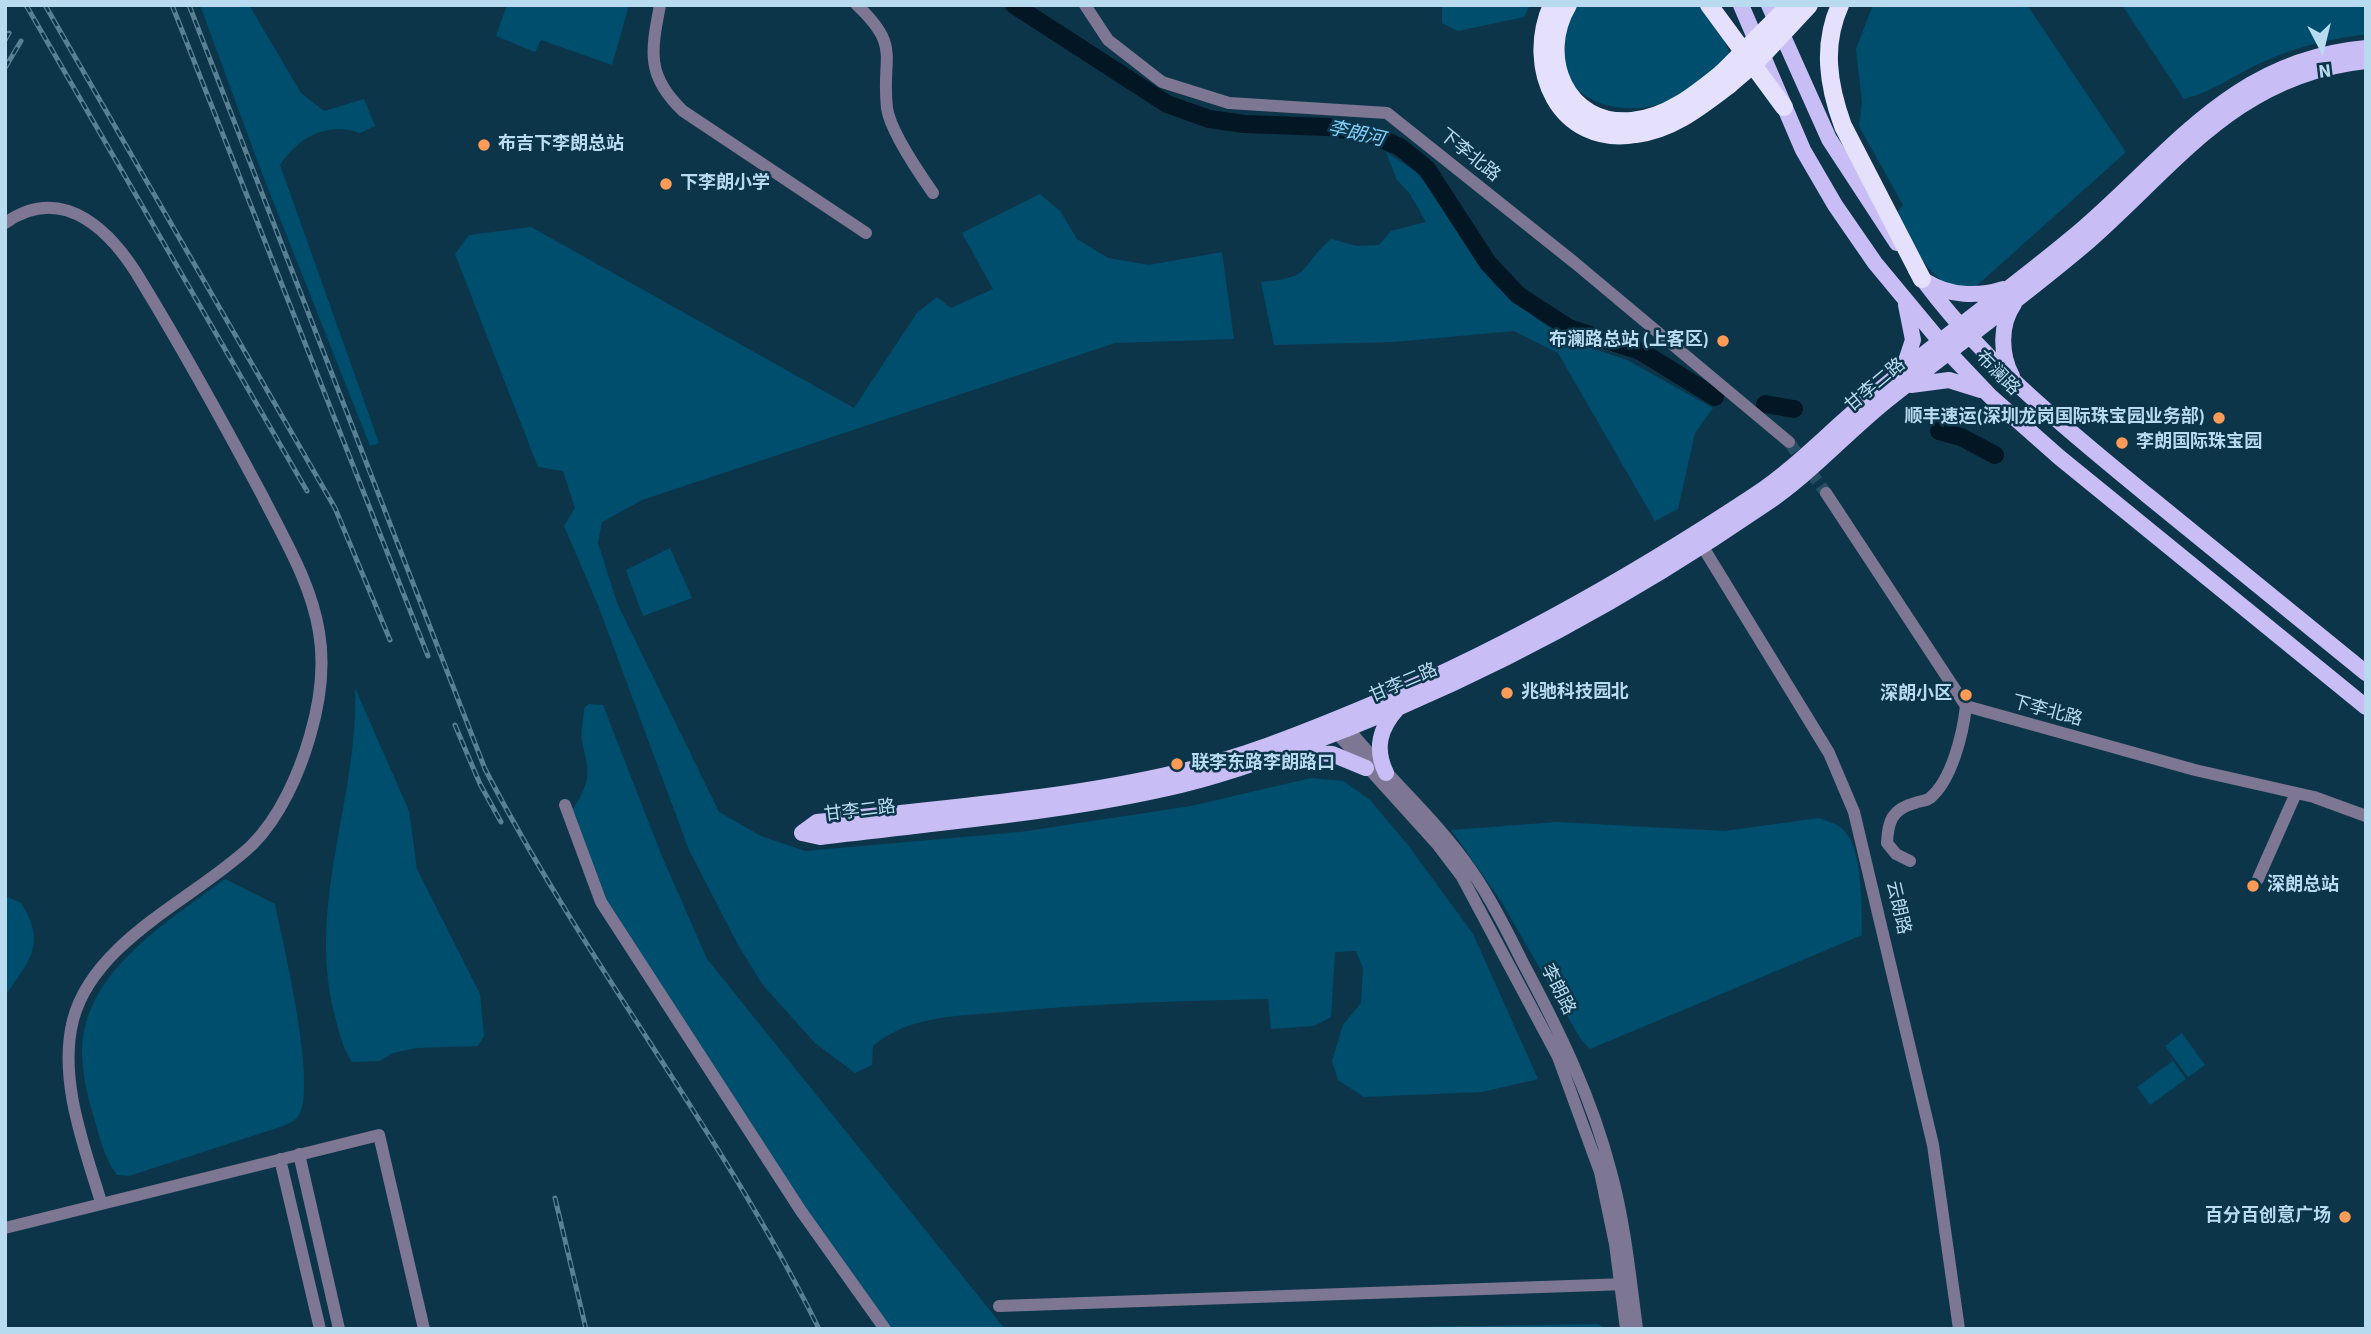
<!DOCTYPE html>
<meta charset="utf-8">
<style>
body{margin:0}
#map{position:relative;width:2371px;height:1334px;overflow:hidden;background:#0d3549;font-family:"Source Sans 3",sans-serif}
canvas{display:block}
.frame{position:absolute;inset:0;border:7px solid #b8dbef;pointer-events:none}
.north{position:absolute;left:2287px;top:14px;width:70px;height:70px;-webkit-text-stroke:5px #0d3549;paint-order:stroke;rotate:173deg;font-size:19px;font-weight:700;line-height:28px;text-align:center;color:#b8dbef}
.north::after{content:'';display:block;margin:auto;width:24px;height:32px;background:#b8dbef;clip-path:polygon(50% 0,100% 100%,50% 72%,0 100%)}
</style>
<div id="map">
<canvas width="2371" height="1334"></canvas>
<div class="frame"></div>
<div class="north">N</div>
</div>
<script>
const g = document.querySelector('canvas').getContext('2d');
g.lineJoin = 'round';
function fillPath(path, color) { g.fillStyle = color; g.fill(path, 'evenodd'); }
function trace(path, color, width, dash) { g.strokeStyle = color; g.lineWidth = width; g.lineCap = dash ? 'butt' : 'round'; g.setLineDash(dash || []); g.stroke(path); }
function write(font, color, halo, rows, align = 'center') {
  g.font = font + ' "Source Sans 3","Noto Sans SC",sans-serif'; g.lineWidth = 5; g.setLineDash([]); g.textBaseline = 'middle'; g.strokeStyle = halo; g.fillStyle = color; for (const [text, x, y, turn = 0] of rows) {
    g.save(); g.translate(x, y); g.rotate((+turn || 0) * Math.PI / 180); g.textAlign = isNaN(turn) ? turn : align; if (halo) g.strokeText(text, 0, 0); g.fillText(text, 0, 0); g.restore();
  }
}
const green = new Path2D(`
 M200,5H249L301,93L324,111L364,99L375,126L360,133C327,121 298,138 280,165L379,443L370,446L260,168Z
 M507,5H629L612,65L541,40L535,52L496,36Z
 M1442,5H1530L1524,17L1458,31L1442,23Z
 M1578,5H1698L1717,23L1730,54C1715,71 1693,91 1672,100C1628,119 1562,106 1560,49C1560,34 1571,18 1578,5Z
 M1873,5H2027L2126,152L1973,289C1931,293 1915,244 1896,214L1903,205L1859,126L1862,102L1856,49Z
 M2122,5H2366V34C2333,39 2302,45 2272,58C2241,70 2216,91 2184,99Z
 M1386,152L1415,171L1438,197L1494,284L1537,319L1570,341L1627,360L1713,408L1695,433L1678,509L1655,521L1558,353L1514,331L1394,342L1274,345L1261,282C1315,277 1296,270 1331,239L1357,246L1379,245L1391,231L1426,222L1410,194L1397,180Z
 M1040,194L1060,211L1077,239L1108,258L1149,265L1222,252L1234,339L1115,343L642,500L602,522L598,543L617,603L719,812L761,836L805,851L1020,832L1191,806L1311,778L1343,781L1370,800L1408,845L1473,934L1538,1079L1482,1092L1364,1097L1338,1080L1332,1061L1343,1025L1361,1003L1363,968L1356,951L1335,952L1331,1017L1314,1026L1271,1029L1268,999C1184,1001 1100,1003 1016,1011C968,1016 911,1013 873,1046L872,1065L855,1073L815,1043L762,984L737,943L689,850L598,605L564,526L575,508L563,471L538,467L455,254L469,235L531,227L854,408L917,313L937,297L951,308L993,289L962,233Z
 M670,548L692,598L643,616L626,570Z
 M355,688L409,811L417,869L480,994L484,1036L478,1046L417,1048L393,1053L379,1061L352,1062C341,1045 339,1031 334,1012C307,903 359,797 355,688Z
 M589,704L603,705L661,854L707,959L1005,1329H892L805,1207L607,902L573,809C592,780 589,772 582,741C580,731 584,718 584,708Z
 M1819,818C1826,821 1835,823 1840,827C1863,842 1862,909 1862,935L1590,1049L1580,1038L1501,901L1451,830L1557,822L1725,831Z
 M225,879L275,904C282,940 320,1094 297,1118C294,1121 287,1124 283,1126L129,1176L117,1175C103,1157 99,1133 92,1111C85,1087 78,1052 85,1027C101,961 174,917 225,879Z
 M5,896L21,903C47,944 30,960 5,996Z
 M2182,1033L2205,1065L2188,1077L2165,1046Z
 M2173,1061L2186,1079L2150,1105L2137,1087Z
 M1598,1324L1606,1329H1287Z`);
const river = new Path2D(`
 M1014,5L1167,104L1209,119L1244,124L1328,127L1372,135L1400,147L1427,169L1488,263L1518,295L1569,328L1640,351L1715,397
 M1765,404L1794,409
 M1939,431L1961,437L1995,455`);
const minorTunnel = new Path2D(`
 M1789,442L1826,493`);
const minor = new Path2D(`
 M660,5C651,52 646,76 683,111L866,233
 M857,5C902,48 881,55 887,108C890,131 919,173 933,193
 M1085,5L1108,40L1162,82L1229,103L1387,113L1575,263L1789,442
 M5,223C65,181 114,234 143,284C185,353 224,424 262,495C284,539 311,583 319,632C325,667 320,702 310,736C299,774 280,817 252,845C195,899 94,940 73,1020C58,1079 84,1146 101,1202
 M1826,493L1966,706L2195,770L2314,797L2366,816
 M1698,539L1829,753L1854,812L1933,1145L1959,1329
 M1343,722C1383,774 1434,816 1471,870C1491,899 1507,931 1523,963C1559,1030 1592,1098 1611,1172C1625,1223 1630,1276 1637,1329
 M1332,728L1437,844L1462,877L1558,1057L1600,1172L1615,1244L1626,1329
 M565,805L601,902L801,1211L885,1329
 M1910,861L1896,854L1887,843C1888,821 1892,809 1915,803C1920,801 1926,801 1930,798C1952,780 1963,733 1966,706
 M2258,879L2296,793
 M299,1154L339,1329
 M280,1159L320,1329
 M5,1228L379,1135L424,1329
 M999,1306L1627,1284`);
const major = new Path2D(`
 M1741,5L1803,150L1835,205L1875,263L1953,357L1990,396L2059,457L2366,707
 M1769,5L1829,139L1897,243
 M1916,270C1978,358 2064,427 2147,495C2220,555 2293,614 2366,673
 M1927,282C1949,296 1978,297 2003,289
 M1904,367L1913,340L1906,305
 M2012,376C2000,354 2000,324 2014,304
 M1911,385L1949,380L1981,390
 M1298,752L1332,754L1366,768
 M1386,773C1374,748 1380,728 1397,709
 M802,833L817,822C937,808 1061,800 1179,772C1240,758 1298,735 1356,711C1497,653 1628,579 1755,495C1797,467 1831,430 1870,398C1936,342 2007,292 2073,237C2168,158 2229,60 2366,48
 M802,833L820,837C940,822 1063,813 1181,785C1239,771 1294,749 1349,728C1496,670 1634,594 1764,505C1809,475 1844,435 1886,401C1951,349 2018,301 2082,247C2174,168 2233,75 2366,61`);
const highway = new Path2D(`
 M1552,5C1524,68 1559,147 1636,134C1673,129 1700,107 1729,85
 M1568,5C1537,57 1566,127 1632,121C1667,118 1696,94 1722,73
 M1709,5L1784,107
 M1840,5C1822,45 1828,85 1843,126L1922,279`);
const rail = new Path2D(`
 M26,5L307,491
 M45,5L335,508L390,640
 M172,5L428,656
 M189,5L485,769C585,962 723,1134 819,1329
 M5,40L9,33
 M5,68L21,41
 M455,725L480,784L501,822
 M555,1198L586,1329`);
const highwayBridge = new Path2D(`
 M1722,73L1790,5
 M1729,85L1756,62L1809,5`);
const markers = [
 [484,145,7,"#fe9c57"],
 [666,184,7,"#fe9c57"],
 [1723,341,7,"#fe9c57"],
 [2219,418,7,"#fe9c57"],
 [2122,443,7,"#fe9c57"],
 [1507,693,7,"#fe9c57"],
 [1966,695,7,"#fe9c57"],
 [1177,764,7,"#fe9c57"],
 [2253,886,7,"#fe9c57"],
 [2345,1217,7,"#fe9c57"]
];
const poiNames = [
 ["布吉下李朗总站",498,145],
 ["下李朗小学",680,184],
 ["布澜路总站 (上客区)",1709,341,"right"],
 ["顺丰速运(深圳龙岗国际珠宝园业务部)",2205,418,"right"],
 ["李朗国际珠宝园",2136,443],
 ["兆驰科技园北",1521,693],
 ["深朗小区",1952,695,"right"],
 ["联李东路李朗路口",1191,764],
 ["深朗总站",2267,886],
 ["百分百创意广场",2331,1217,"right"]
];
const streetNames = [
 ["下李北路",1469,156,39],
 ["布澜路",1997,374,45],
 ["甘李二路",1876,386,-40],
 ["甘李二路",1404,684,-23],
 ["下李北路",2047,712,15],
 ["甘李二路",860,812,-7],
 ["云朗路",1897,908,77],
 ["李朗路",1557,990,63]
];
const waterNames = [
 ["李朗河",1356,135,13]
];
fillPath(green, '#004e6e');
trace(river, '#021723', 18);
trace(minorTunnel, '#274e62', 12, [12, 6]);
trace(minor, '#7d7793', 12);
trace(major, '#c9bdf5', 16);
trace(highway, '#e5e0fb', 18);
trace(rail, '#5a8094', 5);
trace(rail, '#0d3549', 2.5, [8]);
trace(highwayBridge, '#e5e0fb', 18);
for (const [x, y, r, color] of markers) { const dot = new Path2D(); dot.arc(x, y, r, 0, 2 * Math.PI); g.fillStyle = color; g.fill(dot); trace(dot, '#0d3549', 2.5); }
write('bold 18px', '#b8dbef', '#0d3549', poiNames, 'left');
write('18px', '#b8dbef', '#0d3549', streetNames);
write('italic 19px', '#81cef9', '#0d3549', waterNames);
</script>
